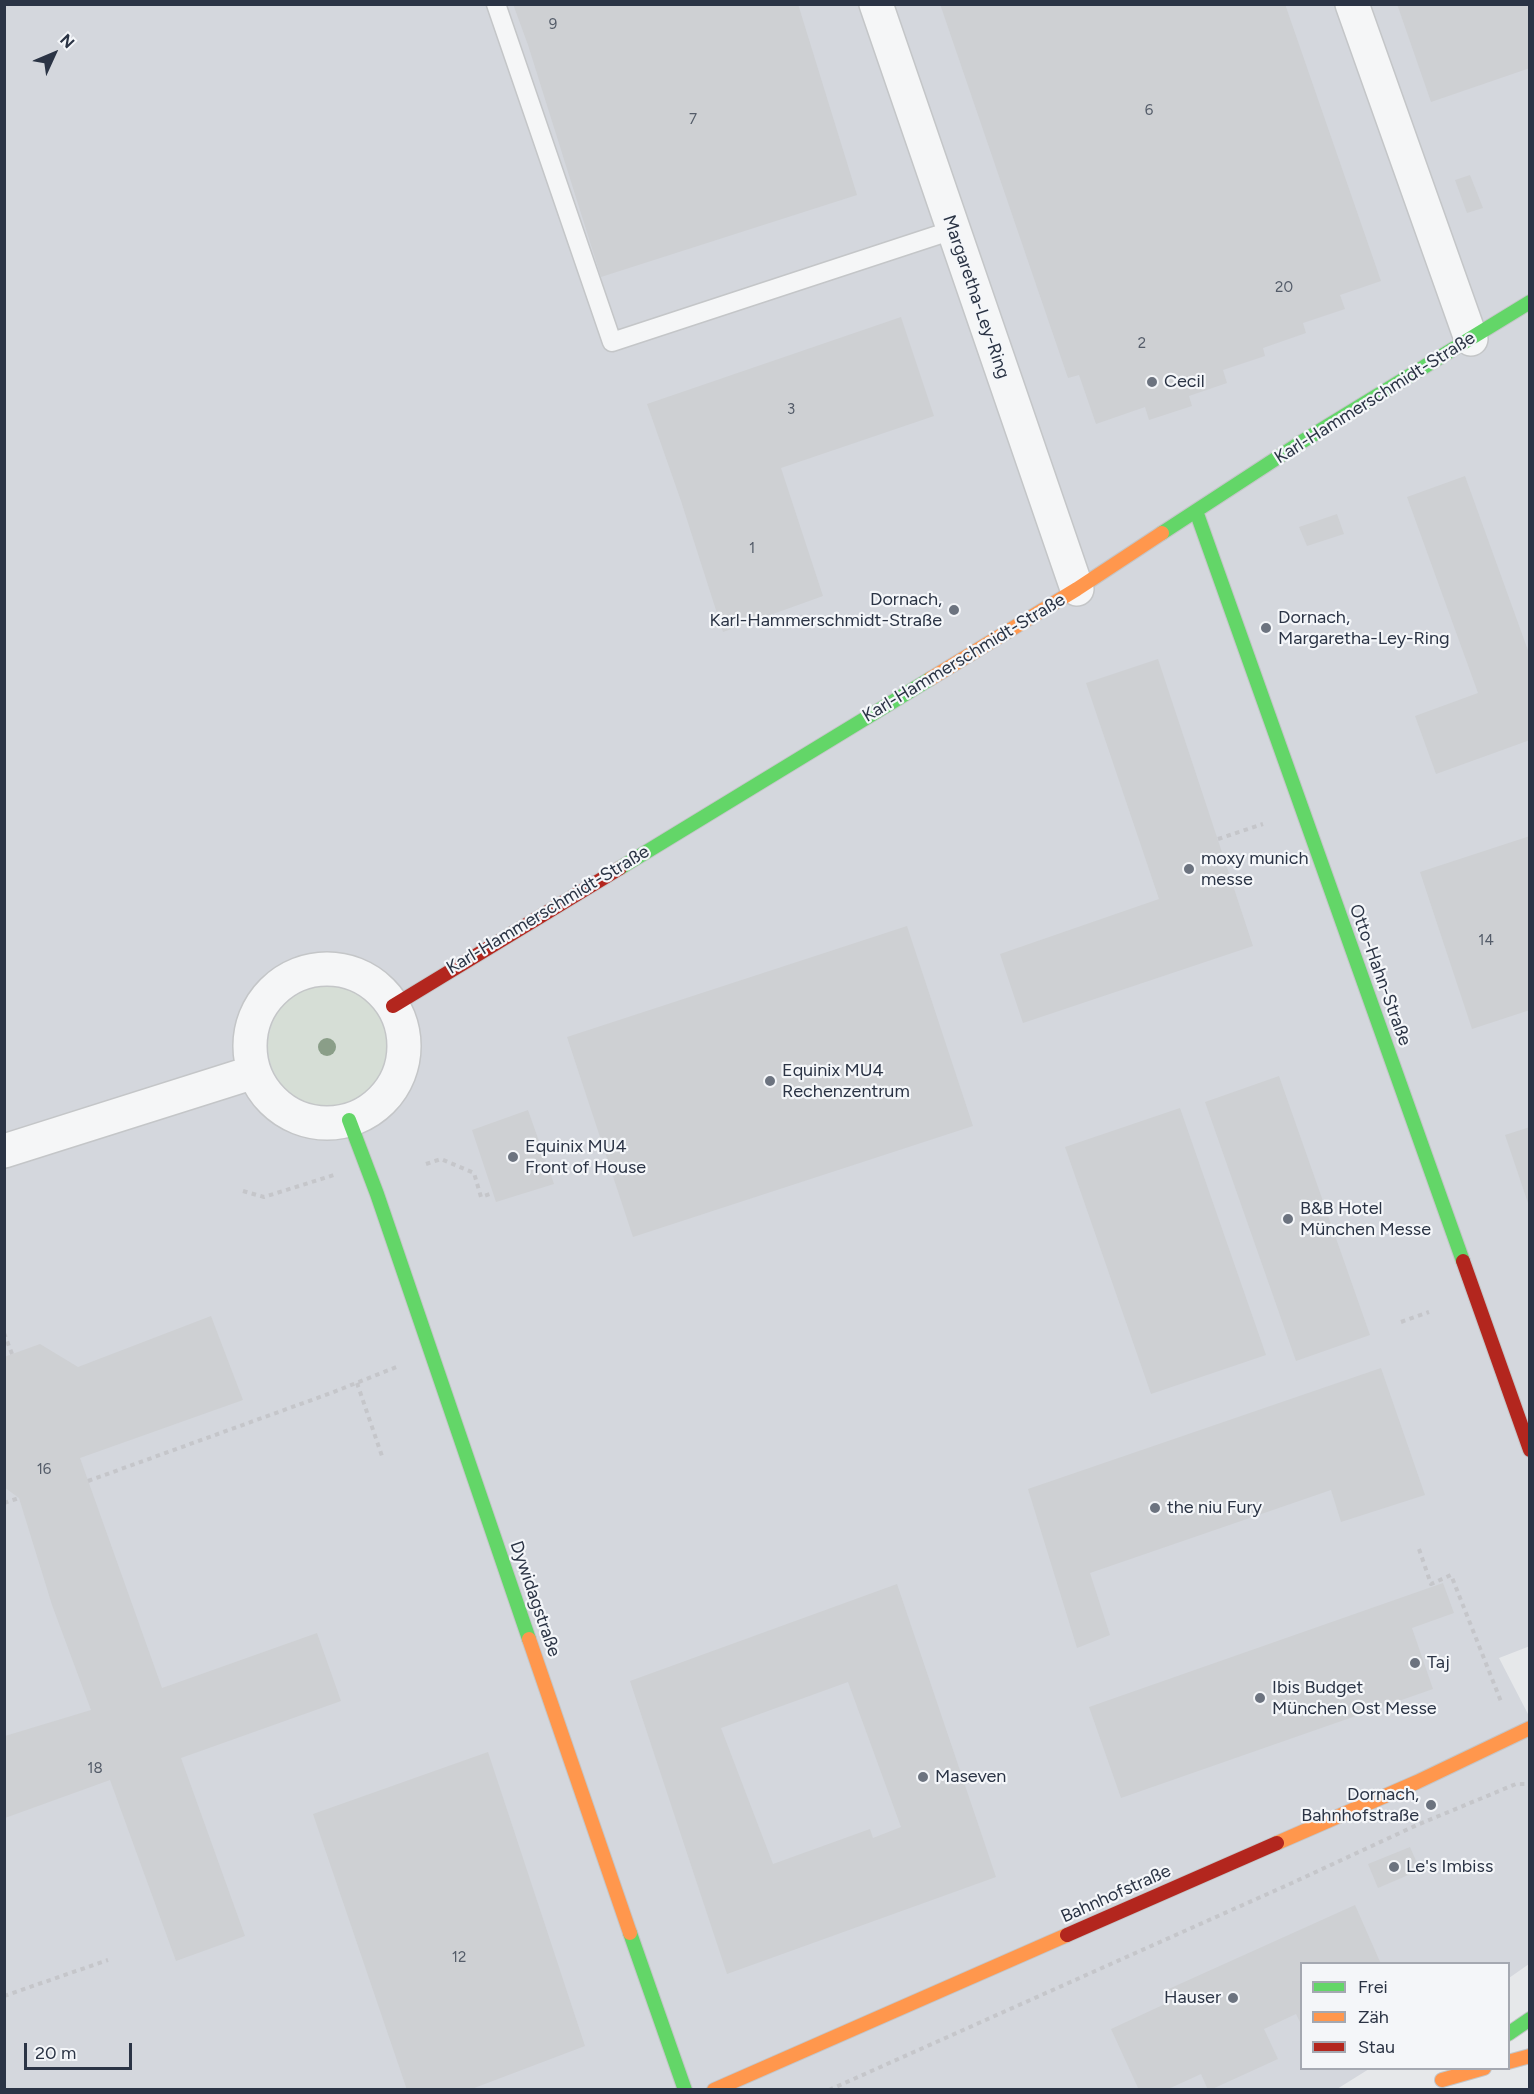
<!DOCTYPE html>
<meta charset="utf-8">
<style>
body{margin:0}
#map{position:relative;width:1534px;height:2094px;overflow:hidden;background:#e6e8ea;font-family:Figtree,sans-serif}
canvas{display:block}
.frame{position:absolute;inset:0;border:6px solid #2b3445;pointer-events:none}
.legend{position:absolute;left:1300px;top:1962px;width:210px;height:108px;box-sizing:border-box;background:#f4f6f9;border:2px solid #a4a8b1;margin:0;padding:8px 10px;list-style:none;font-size:18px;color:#2b3445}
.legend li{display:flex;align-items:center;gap:12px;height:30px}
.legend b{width:30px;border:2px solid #a4a8b1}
.north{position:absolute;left:24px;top:24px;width:60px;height:60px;-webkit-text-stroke:4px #f4f6f9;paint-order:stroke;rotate:46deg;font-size:16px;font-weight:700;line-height:24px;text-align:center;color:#2b3445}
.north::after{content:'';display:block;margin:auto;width:21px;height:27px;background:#2b3445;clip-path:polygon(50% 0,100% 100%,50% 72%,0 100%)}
.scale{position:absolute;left:24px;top:2043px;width:108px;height:27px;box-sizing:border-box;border:3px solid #2b3445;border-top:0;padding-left:8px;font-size:18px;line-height:21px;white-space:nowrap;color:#2b3445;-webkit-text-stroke:4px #f4f6f9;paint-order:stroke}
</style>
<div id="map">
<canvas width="1534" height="2094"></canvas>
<div class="frame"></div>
<ul class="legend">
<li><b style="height:8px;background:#63d668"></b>Frei</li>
<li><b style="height:8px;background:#ff974d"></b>Zäh</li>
<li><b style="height:8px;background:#b3261e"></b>Stau</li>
</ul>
<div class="north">N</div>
<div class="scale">20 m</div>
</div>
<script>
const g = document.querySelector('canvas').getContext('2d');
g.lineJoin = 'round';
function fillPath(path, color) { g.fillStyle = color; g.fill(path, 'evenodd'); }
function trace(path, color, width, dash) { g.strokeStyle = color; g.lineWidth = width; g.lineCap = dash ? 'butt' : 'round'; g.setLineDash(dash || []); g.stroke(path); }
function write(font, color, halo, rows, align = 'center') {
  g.font = font + ' Figtree,sans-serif'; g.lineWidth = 4.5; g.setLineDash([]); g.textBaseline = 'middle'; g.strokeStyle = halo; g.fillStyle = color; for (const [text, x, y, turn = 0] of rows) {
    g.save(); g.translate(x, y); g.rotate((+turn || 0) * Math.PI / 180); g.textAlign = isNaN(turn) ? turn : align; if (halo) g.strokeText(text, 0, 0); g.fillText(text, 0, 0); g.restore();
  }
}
const built = new Path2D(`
 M5,5H1529L1530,1646L1499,1658L1529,1716V1964L1509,1978L1508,1964H1302V2068L1369,2069L1337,2089L5,2090Z`);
const green = new Path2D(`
 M268 1046a61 61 0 1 1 122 0a61 61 0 1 1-122 0Z`);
const building = new Path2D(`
 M513,4H798L857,195L601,277L528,45Z
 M940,4H1285L1381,281L1340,295L1345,309L1303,323L1306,333L1263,348L1265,356L1223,370L1227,383L1189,396L1192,406L1149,420L1145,407L1096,424L1079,375L1068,378Z
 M1397,4H1530V68L1431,102Z
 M1470,175L1483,208L1467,213L1455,180Z
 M901,317L934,416L781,468L823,596L723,632L681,501L647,404Z
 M1465,476L1530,656V740L1436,774L1415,716L1478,693L1407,497Z
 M1337,514L1344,534L1307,546L1299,527Z
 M1158,659L1253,946L1023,1023L1000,954L1159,899L1086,683Z
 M1530,836V1010L1472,1029L1420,872Z
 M907,926L973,1126L633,1237L567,1037Z
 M1279,1076L1370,1335L1296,1361L1205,1102Z
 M1180,1108L1266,1355L1151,1394L1065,1147Z
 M528,1110L554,1184L496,1202L472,1130Z
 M1530,1127V1206H1529L1505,1135Z
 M211,1316L243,1400L80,1458L162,1688L317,1633L341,1701L181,1758L245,1936L176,1961L110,1780L5,1818V1736L91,1710L52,1605L19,1498L4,1487V1357L40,1344L78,1367Z
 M1381,1368L1425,1495L1341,1522L1331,1490L1090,1573L1110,1635L1077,1648L1028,1489Z
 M1443,1583L1454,1613L1412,1628L1433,1689L1121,1798L1089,1707Z
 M897,1584L996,1877L727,1974L630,1681ZM848,1682L901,1827L873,1838L870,1829L773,1864L721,1728Z
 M488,1752L585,2046L469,2090H407L313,1814Z
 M1410,1847L1420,1870L1378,1888L1368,1864Z
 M1355,1905L1381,1964H1302V2026L1296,2014L1264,2029L1278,2059L1210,2090H1208L1201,2074L1166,2090H1139L1111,2029L1167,2003L1162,1992Z`);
const path = new Path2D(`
 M1218,839L1263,824
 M426,1164L441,1159L474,1173L481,1197L493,1193
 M243,1191L264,1197L334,1175
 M1401,1322L1429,1312
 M4,1333L12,1354
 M357,1383L383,1459
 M88,1481L331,1393L399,1366
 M4,1503L19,1498
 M1419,1549L1431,1584L1451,1575L1502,1704
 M4,1996L108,1960
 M829,2090L1292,1883L1417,1825L1516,1784H1530`);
const lane = new Path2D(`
 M496,4L612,342L953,230`);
const street = new Path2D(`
 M876,4L1077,589
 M1352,4L1471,339
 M250 1046a77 77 0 1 1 154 0a77 77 0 1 1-154 0Z
 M4,1151L254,1072`);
const fast = new Path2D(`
 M1196,511L1463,1261
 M1162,533L1303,441L1530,302
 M620,868L930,679
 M349,1120L377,1194L529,1639
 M630,1933L685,2090
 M1508,2034L1530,2019`);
const slow = new Path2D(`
 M930,679L1077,589L1162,533
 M529,1639L630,1933
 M1277,1843L1417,1782L1530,1728
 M1508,2062L1530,2056
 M1442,2080L1484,2068
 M714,2090L1067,1935`);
const jam = new Path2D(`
 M393,1006L620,868
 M1463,1261L1530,1450
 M1067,1935L1277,1843`);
const trees = [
 [327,1047]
];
const markers = [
 [1152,382,6,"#6c737f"],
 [954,610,6,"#6c737f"],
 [1266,628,6,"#6c737f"],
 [1189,869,6,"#6c737f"],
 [770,1081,6,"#6c737f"],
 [513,1157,6,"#6c737f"],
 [1288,1219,6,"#6c737f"],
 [1155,1508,6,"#6c737f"],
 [1415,1663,6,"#6c737f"],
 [1260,1698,6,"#6c737f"],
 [923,1777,6,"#6c737f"],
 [1431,1805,6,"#6c737f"],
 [1394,1867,6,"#6c737f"],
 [1233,1998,6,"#6c737f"]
];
const numberNames = [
 ["9",553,25],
 ["6",1149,111],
 ["7",693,120],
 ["20",1284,288],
 ["2",1142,344],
 ["3",791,410],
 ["1",752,549],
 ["14",1486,941],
 ["16",44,1470],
 ["18",95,1769],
 ["12",459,1958]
];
const streetNames = [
 ["Margaretha-Ley-Ring",976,297,71],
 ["Karl-Hammerschmidt-Straße",1375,398,-32],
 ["Karl-Hammerschmidt-Straße",964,658,-31],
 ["Karl-Hammerschmidt-Straße",548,910,-31],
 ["Otto-Hahn-Straße",1380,975,70],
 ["Dywidagstraße",535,1599,71],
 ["Bahnhofstraße",1116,1894,-24]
];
const poiNames = [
 ["Cecil",1164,382],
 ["Dornach,",942,600,"right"],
 ["Karl-Hammerschmidt-Straße",942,621,"right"],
 ["Dornach,",1278,618],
 ["Margaretha-Ley-Ring",1278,639],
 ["moxy munich",1201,859],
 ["messe",1201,880],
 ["Equinix MU4",782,1071],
 ["Rechenzentrum",782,1092],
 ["Equinix MU4",525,1147],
 ["Front of House",525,1168],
 ["B&B Hotel",1300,1209],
 ["München Messe",1300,1230],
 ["the niu Fury",1167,1508],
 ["Taj",1427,1663],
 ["Ibis Budget",1272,1688],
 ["München Ost Messe",1272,1709],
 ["Maseven",935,1777],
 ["Dornach,",1419,1795,"right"],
 ["Bahnhofstraße",1419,1816,"right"],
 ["Le's Imbiss",1406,1867],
 ["Hauser",1221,1998,"right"]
];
fillPath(built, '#d4d7dd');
fillPath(green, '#d6ded6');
fillPath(building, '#ced0d3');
trace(lane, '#c4c6c8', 21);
trace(street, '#c4c6c8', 36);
trace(fast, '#c4c6c8', 16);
trace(slow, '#c4c6c8', 16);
trace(jam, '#c4c6c8', 16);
trace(path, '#c5c6ca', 4, [4.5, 4.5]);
trace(lane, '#f5f6f7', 18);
trace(street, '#f5f6f7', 33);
trace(fast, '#63d668', 14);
trace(slow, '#ff974d', 14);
trace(jam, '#b3261e', 14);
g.fillStyle = '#8a9e88';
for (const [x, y] of trees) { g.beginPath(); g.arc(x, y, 9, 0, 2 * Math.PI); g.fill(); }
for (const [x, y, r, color] of markers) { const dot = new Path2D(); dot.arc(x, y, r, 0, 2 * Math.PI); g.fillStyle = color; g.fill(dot); trace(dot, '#f4f6f9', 2); }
write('15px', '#545c69', null, numberNames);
write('18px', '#2b3445', '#f4f6f9', streetNames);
write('18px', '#2b3445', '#f4f6f9', poiNames, 'left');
</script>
